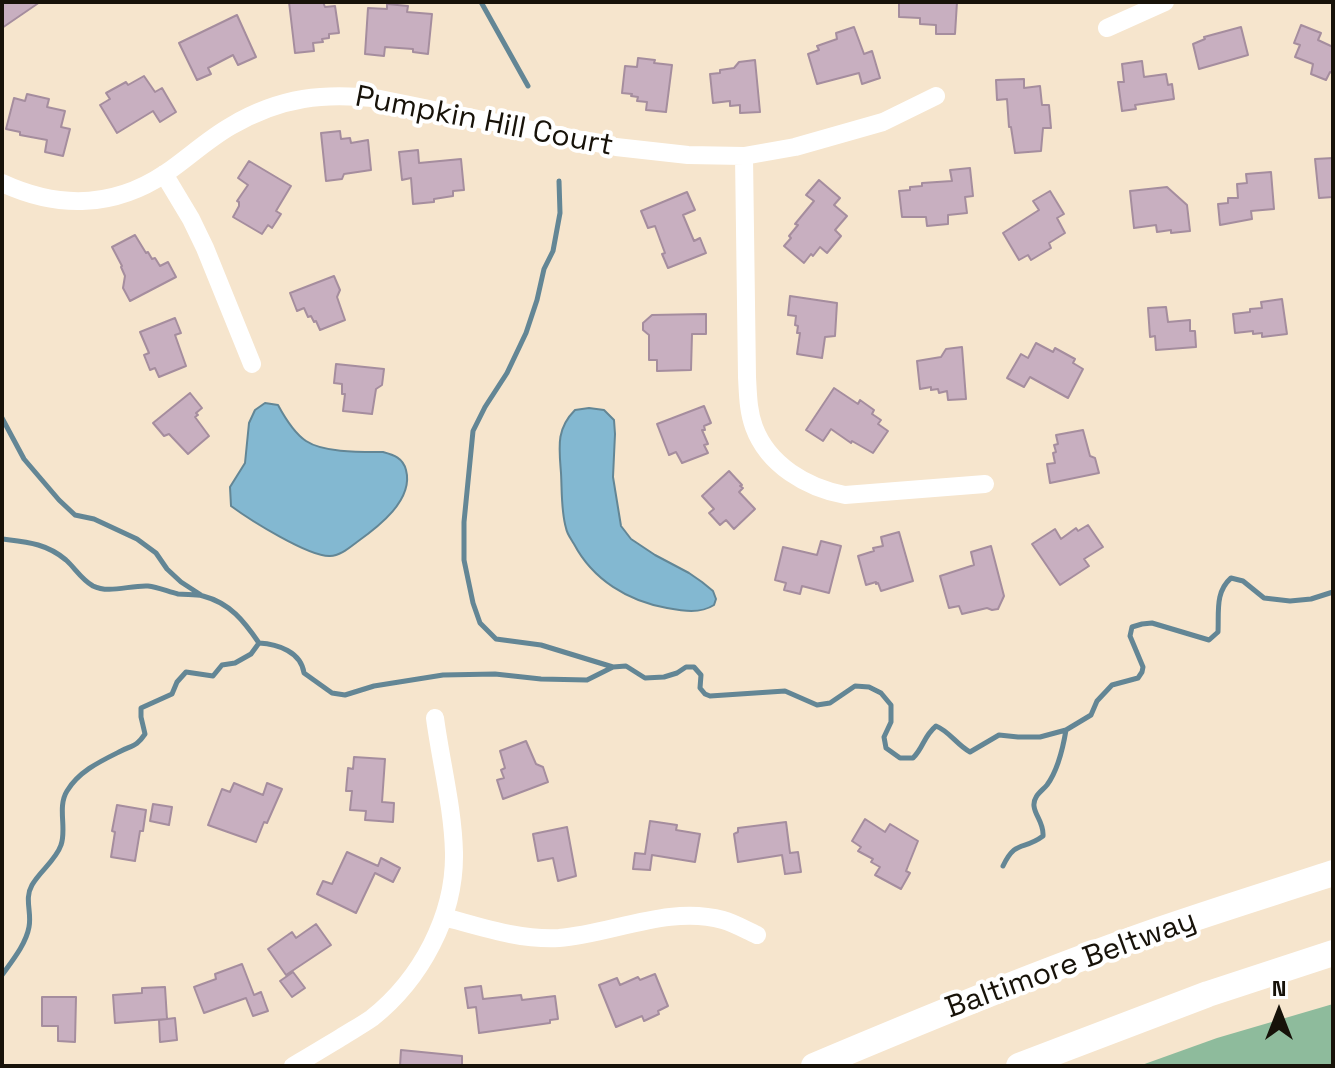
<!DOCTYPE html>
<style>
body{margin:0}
#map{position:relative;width:1335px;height:1068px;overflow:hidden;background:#f6e5cd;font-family:"Space Grotesk",sans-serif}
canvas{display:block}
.frame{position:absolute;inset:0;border:4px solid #171209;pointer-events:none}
.north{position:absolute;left:1239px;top:972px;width:80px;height:80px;-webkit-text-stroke:6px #fff;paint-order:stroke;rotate:0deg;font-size:22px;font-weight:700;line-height:32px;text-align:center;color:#171209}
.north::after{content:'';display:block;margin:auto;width:28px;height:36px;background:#171209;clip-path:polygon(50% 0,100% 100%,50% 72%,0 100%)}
</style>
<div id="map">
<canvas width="1335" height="1068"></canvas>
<div class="frame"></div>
<div class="north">N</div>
</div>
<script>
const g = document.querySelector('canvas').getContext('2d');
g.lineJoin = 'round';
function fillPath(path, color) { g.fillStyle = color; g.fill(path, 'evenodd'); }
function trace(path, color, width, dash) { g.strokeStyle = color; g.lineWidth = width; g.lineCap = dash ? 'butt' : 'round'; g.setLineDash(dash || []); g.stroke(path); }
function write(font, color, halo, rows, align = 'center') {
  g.font = font + ' "Space Grotesk",sans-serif'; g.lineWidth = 8; g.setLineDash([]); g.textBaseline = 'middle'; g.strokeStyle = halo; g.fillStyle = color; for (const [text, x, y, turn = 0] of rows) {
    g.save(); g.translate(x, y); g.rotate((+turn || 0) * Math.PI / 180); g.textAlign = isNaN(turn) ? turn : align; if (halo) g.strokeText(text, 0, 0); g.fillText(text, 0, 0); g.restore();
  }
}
const forest = new Path2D(`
 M1333,1004V1066H1139L1217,1038Z`);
const water = new Path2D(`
 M265,403L278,405C285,418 294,433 306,441C324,453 362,452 383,452C394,455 403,458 406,470C414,500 378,527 357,542C349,548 340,556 330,556C309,557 250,520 231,506L230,487L245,463L249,423L255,410Z
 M589,408L604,410L614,420L615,434L613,477L621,526L631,539L655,555L689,573L702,582L713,591L716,599L714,605C700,614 683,611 667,608C628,601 593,580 574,544C571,539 567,534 566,528C561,511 562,490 561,473C559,447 556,429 575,410Z`);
const stream = new Path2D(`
 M481,2L528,86
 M559,181L560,213L553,251L544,269L537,300L526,333L507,373L485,407L473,431L464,522V560L473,603L480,623L496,639L541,645L613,667
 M2,418L24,459L59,500L75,515L94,519L137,539L156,553L167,569L181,582L201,595
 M2,539C26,542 46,543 66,560C75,568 81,579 93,586C109,594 130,585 148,586C158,587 169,592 178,594C187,595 195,594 203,596C230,603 244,621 259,643C278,644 301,652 304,673L332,693L345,695L374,686L443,675L495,674L541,679L587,680L613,667L626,666L645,678L664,677L677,673L686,667H694L701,675L700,688L705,694L710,696L785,691L817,705L830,703L855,686L869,687L881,693L891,705V722L884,737L886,748L900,758H913C924,747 923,737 936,726C949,731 957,745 970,752L999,735L1018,737H1040L1066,730L1091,715L1097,701L1112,685L1138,678L1142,672L1143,667L1130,636L1132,627L1142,624L1152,623L1209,640L1218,632C1219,612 1215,592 1231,578L1243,581L1264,598L1290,601L1311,599L1333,592
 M1003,866C1016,839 1023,851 1043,836C1044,823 1035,816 1034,806C1033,796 1042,791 1047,785C1058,770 1063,748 1066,730
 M2,975C12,961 26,944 29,927C32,912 24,899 32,885C40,871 56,860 61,845C67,829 57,807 67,791C79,771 101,761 121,751C133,745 137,746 145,734L141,717V708L172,694L177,682L186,672L213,676L222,665L235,663L251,654L259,643`);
const building = new Path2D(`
 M2,2H40L2,28Z
 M289,2H323L325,7L335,6L339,33L329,34V38L322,39L323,42L313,43L314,51L295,53Z
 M899,2H957L955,34H936V25L920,24V18L899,17Z
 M387,4L408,6L407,12L432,14L428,54L413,52V49L385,47L384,56L365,54L368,8L387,9Z
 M237,15L256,57L238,65L233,55L208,68L211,74L197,80L179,43Z
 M1301,25L1321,33L1318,40L1333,47V73L1330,72L1326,80L1311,74L1313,64L1295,57L1300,45L1294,43Z
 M854,27L864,54L872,51L880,78L862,84L859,73L817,84L808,54L819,50L817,46L837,39L836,33Z
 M1241,27L1248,55L1199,69L1193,44L1205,39L1204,37Z
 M638,58L655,60L654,63L672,65L666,112L646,110L647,102L637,101L638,97L631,96L632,94L622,93L625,66L637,67Z
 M755,60L760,112L740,113V105L730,106V101L713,103L710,74L720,73V70L734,68L739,62Z
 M1142,61L1144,77L1166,74L1168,85L1172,84L1174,99L1135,105L1136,109L1122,111L1118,82H1124L1122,64Z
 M144,76L155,92L162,88L176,112L160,122L153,111L117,133L100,105L110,99L106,93L126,82L128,85Z
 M1024,79V88L1040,86L1042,105H1049L1051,128H1043L1041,151L1015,153L1011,127H1009L1007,99L997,100L996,80Z
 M27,94L49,99L47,107L65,111L61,127L70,129L63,156L45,152L47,140L20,135V132L6,129L14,98L25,101Z
 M340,131L341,139L350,138L351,143L368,140L371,170L344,174L342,179L326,181L321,133Z
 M418,150L419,163L461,159L464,190L453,191V196L434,199V202L413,204L411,178L402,180L399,152Z
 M1333,158V197L1319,198L1315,159Z
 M249,161L291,186L276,211L281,214L272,228L268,225L262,234L233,217L239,206V202L237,201L248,185L238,178Z
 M970,168L973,196L965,197L967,213L948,215V224L927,226L926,217H902L899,191L910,190V187L922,186V183L952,181L950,170Z
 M1271,172L1274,209L1251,211L1252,219L1220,225L1218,204L1228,203V198H1238L1237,184L1247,183L1246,174Z
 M819,180L840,198L834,205L847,216L835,230L841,236L827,253L820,247L813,256L811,254L804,263L784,246L791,238L789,236L798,225L795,224L814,201L806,195Z
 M1167,187L1187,205L1190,231L1171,233V230L1157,232L1156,225L1134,228L1130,191Z
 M1050,191L1064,214L1057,218L1065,233L1049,243L1051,248L1031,260L1028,255L1019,260L1003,233L1039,210L1033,201Z
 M687,192L695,210L683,215L694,241L700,238L706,253L668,268L662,254L665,253L655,226L648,228L641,211Z
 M135,235L146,253L148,252L152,259L155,258L160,266L168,262L176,277L130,301L123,288L125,276L121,267L122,266L112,247Z
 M334,276L340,290L337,297L345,320L320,330L316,321L314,322L311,316L308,317L304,308L297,311L290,293Z
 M790,296L837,303L835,336L825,337L822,358L797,354L800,333H797L798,326L795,325L796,316L788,315Z
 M1282,299L1287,334L1262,337V333L1253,334V331L1235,333L1233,314L1250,312V309L1262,308L1261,302Z
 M1166,307L1168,322L1190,320V331H1195L1196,347L1156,350L1155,336L1150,337L1148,308Z
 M706,314V334H692L691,370L657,371V360H649V335L643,330V323L652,315Z
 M175,318L181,333L175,335L186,366L159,377L155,368L150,370L144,355L149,353L140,332Z
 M1036,343L1053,352L1055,348L1075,359L1073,363L1083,369L1068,398L1030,377L1024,387L1007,378L1021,354L1028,358Z
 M962,347L966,399L948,400L947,391L939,393L938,389L931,390V387L920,389L917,361L941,357L946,349Z
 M336,364L384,369L382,385L376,389L372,414L343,411L345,394H342V384L334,383Z
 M834,388L858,404L860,400L874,410L872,414L881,420L878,424L888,431L873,453L852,441L851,443L831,429L823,441L806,430Z
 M190,393L202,408L196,413L198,415L195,417L209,436L188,454L169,434L164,436L153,423Z
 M704,406L711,423L704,426L705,430H702L708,444L704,445L708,453L682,463L676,452L669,455L657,424Z
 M1083,430L1090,456L1095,458L1099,473L1050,483L1047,464L1055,463L1053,453L1056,452L1054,445L1058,444L1056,435Z
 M729,471L742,485L740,486L743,488L739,492L755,509L734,529L726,520L720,525L709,513L714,509L702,496Z
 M1088,525L1103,547L1084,559L1089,566L1060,585L1032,544L1055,529L1061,539L1076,528L1078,531Z
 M899,532L913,581L881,591L878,583L876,584V582L866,585L858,556L874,551L873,548L883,546L881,537Z
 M821,541L841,546L829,593L802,586L800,594L784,590L786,583L775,580L783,547L817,555Z
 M991,546L1004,596L998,609L992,610L987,608L962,614L959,606L949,608L940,576L974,565L971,552Z
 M526,741L536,764L543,767L548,782L503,799L497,780L504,778L501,770L505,768L500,751Z
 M354,757L385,759L382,802L394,803L393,822L365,820L366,811L350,810L352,791H346L348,768L353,769Z
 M234,783L263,795L267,783L282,789L267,823L264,822L256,842L208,825L222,789L230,792Z
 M153,804L172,807L169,825L150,821Z
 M117,805L146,810L143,831H140L135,861L111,857L115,832L112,831Z
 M865,819L885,832L890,824L918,841L906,871L910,873L901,889L875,875L880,867L871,862L873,859L858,851L861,847L852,841Z
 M650,821L677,825L676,830L700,834L695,862L652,855L650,870L633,869L635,853L645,854Z
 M786,822L790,853L798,852L801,872L785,874L782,855L738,862L734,834L738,832V828Z
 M567,827L576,876L558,881L553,858L538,861L533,834Z
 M347,852L378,866L381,858L400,868L393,882L375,873L356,913L317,894L323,881L332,884Z
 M316,924L331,945L286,975L268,949L292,932L296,938Z
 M242,964L254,995L261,992L268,1011L253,1016L246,998L204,1013L194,987L216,979L215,974Z
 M293,972L305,988L292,997L280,981Z
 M655,974L668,1006L658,1011L659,1014L644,1021L642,1016L616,1027L599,985L617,978L620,985L638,977L640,980Z
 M481,986L483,999L521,995L522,1000L555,996L558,1019L550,1020V1023L479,1033L476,1007L468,1008L465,988Z
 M165,987L167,1019L115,1023L113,995L142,993V988Z
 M42,997H76L75,1042L58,1041V1026H42Z
 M175,1018L177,1040L160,1042L159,1020Z
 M401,1050L462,1056V1066H400Z`);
const minor = new Path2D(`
 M1107,28L1165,2
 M744,156L747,377C748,394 748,411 754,427C768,465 807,488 845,495L985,484
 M164,174L191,219L205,248L252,364
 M2,183C58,209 114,208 166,173C188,158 208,139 231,126C280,97 325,92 380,99L616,147L688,155L744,156L795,147L883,122L936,96
 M444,917C482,927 519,940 559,938C612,934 669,905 723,920C734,923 746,930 757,935
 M293,1066C309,1057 325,1047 340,1038C351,1031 362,1025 372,1018C421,979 455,916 454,853C453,808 441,763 435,718`);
const highway = new Path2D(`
 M814,1066C928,1018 1042,971 1159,930C1217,910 1275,892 1333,873
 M1019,1066L1208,994L1333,953`);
const streetNames = [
 ["Pumpkin Hill Court",484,122,11],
 ["Baltimore Beltway",1071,965,-20]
];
fillPath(forest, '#8ebb9c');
fillPath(water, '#83b8d1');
trace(water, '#638695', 2);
trace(stream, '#638695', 5);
fillPath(building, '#c8afc0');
trace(building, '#a58d9e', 2);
trace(minor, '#fff', 18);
trace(highway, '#fff', 26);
write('30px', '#171209', '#fff', streetNames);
</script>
